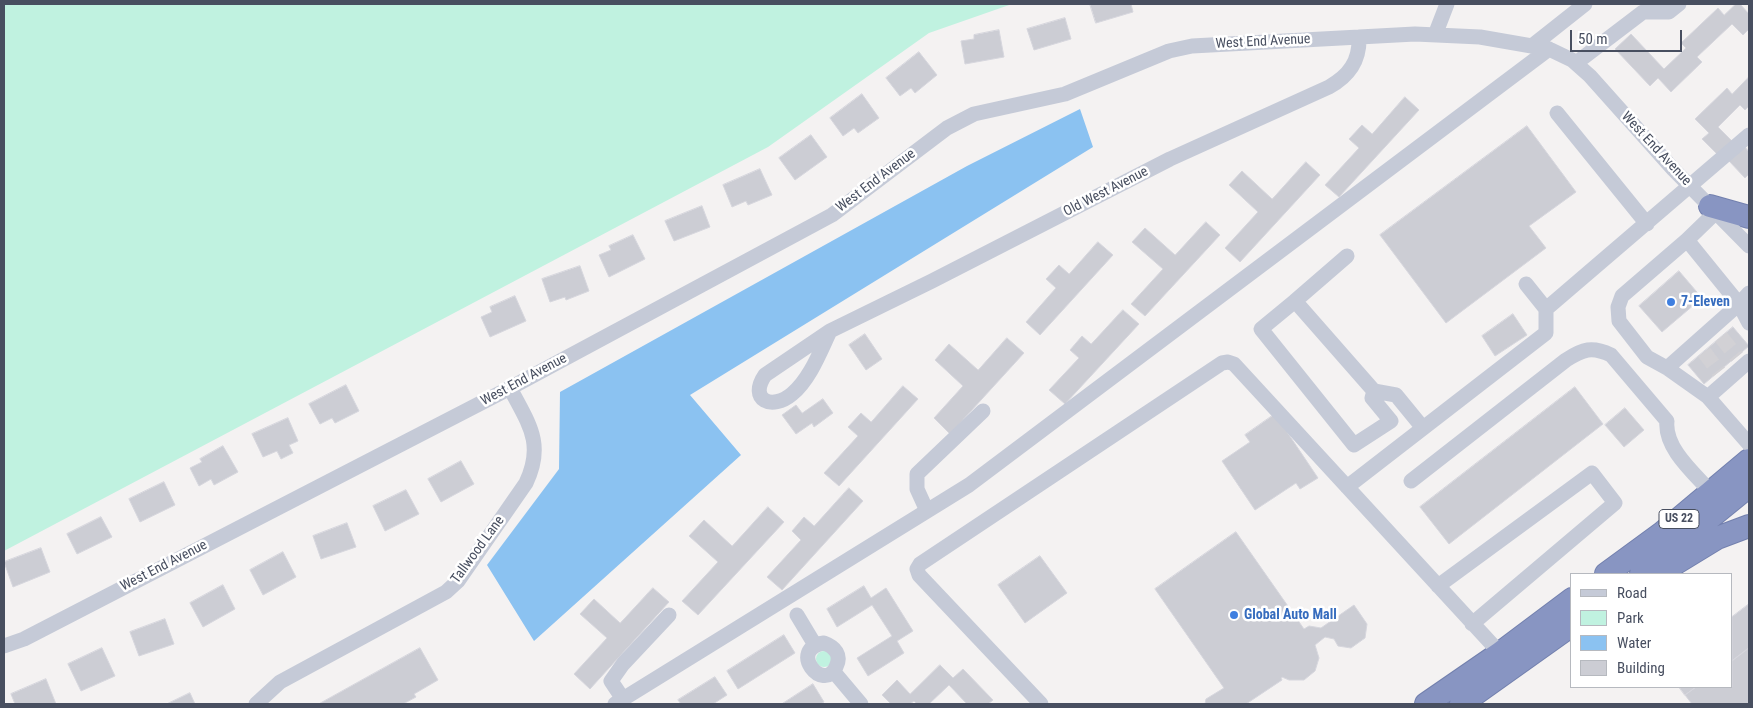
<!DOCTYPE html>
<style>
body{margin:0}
#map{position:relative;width:1753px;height:708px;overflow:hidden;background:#f4f2f2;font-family:"Roboto Condensed",sans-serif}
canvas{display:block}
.frame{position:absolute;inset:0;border:5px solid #484f60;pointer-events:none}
.legend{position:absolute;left:1570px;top:573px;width:162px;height:115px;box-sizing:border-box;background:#fff;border:1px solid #b6b9bf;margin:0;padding:6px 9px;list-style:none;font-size:15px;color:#484f60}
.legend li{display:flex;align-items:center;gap:10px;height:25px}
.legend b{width:25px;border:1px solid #b6b9bf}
.scale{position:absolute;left:1570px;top:30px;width:112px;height:22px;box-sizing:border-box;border:2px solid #484f60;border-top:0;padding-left:6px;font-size:15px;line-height:18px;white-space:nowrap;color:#484f60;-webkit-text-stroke:4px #fff;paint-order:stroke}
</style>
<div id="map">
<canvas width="1753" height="708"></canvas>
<div class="frame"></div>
<ul class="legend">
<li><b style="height:6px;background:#c5cad7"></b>Road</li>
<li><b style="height:14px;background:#c0f2e0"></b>Park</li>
<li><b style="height:14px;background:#8bc2f1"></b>Water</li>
<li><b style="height:14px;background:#cccdd4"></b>Building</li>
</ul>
<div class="scale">50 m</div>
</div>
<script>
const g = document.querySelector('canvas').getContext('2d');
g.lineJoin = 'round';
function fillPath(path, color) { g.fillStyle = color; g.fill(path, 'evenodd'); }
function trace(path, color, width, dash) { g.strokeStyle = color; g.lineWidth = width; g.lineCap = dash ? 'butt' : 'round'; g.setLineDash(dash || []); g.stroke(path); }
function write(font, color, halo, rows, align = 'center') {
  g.font = font + ' "Roboto Condensed",sans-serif'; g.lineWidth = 5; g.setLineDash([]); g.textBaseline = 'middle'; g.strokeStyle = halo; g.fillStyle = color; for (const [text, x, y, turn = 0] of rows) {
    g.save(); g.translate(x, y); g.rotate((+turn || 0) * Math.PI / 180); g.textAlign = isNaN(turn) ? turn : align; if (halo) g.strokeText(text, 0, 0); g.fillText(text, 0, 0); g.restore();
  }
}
const green = new Path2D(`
 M4,4H1012L929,33L768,147L4,551Z
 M816 659a8 8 0 1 1 16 0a8 8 0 1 1-16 0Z`);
const water = new Path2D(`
 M1080,109L1093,147L690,395L741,455L534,641L487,565L559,469L560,392L967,166Z`);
const building = new Path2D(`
 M1090,4H1131L1133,12L1096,23Z
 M1736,4H1740L1749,14V29L1743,35L1732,24L1697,57L1702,62L1671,92L1658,78L1650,86L1615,49L1631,34L1664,69L1686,48L1681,43L1718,8L1724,15Z
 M1065,18L1071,39L1034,50L1027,29Z
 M999,30L1004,57L965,64L961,41L974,39V35Z
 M919,52L937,75L915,93L911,88L900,96L886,78Z
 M1749,77V106L1745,110L1740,105L1718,127L1732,141L1718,155L1702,139L1709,133L1695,119L1727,88L1732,94Z
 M862,94L879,118L858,133L854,128L843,136L830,118Z
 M1405,97L1419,110L1339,197L1325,185L1359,148L1349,139L1362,125L1372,134Z
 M1527,126L1576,192L1529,226L1546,248L1446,323L1380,235Z
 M811,135L827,157L795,180L779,158Z
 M1745,147L1749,152V174L1745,178L1729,161Z
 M1306,162L1320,175L1240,262L1225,248L1258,212L1229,185L1242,171L1272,199Z
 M760,169L772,195L748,205L746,201L732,207L723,185Z
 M702,206L710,227L674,241L665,221Z
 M1206,222L1220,235L1145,316L1131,304L1163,269L1132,242L1145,228L1175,255Z
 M633,235L645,259L609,277L599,255L611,250L609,246Z
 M1098,242L1113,255L1040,335L1026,322L1056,288L1046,279L1059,265L1069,274Z
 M580,266L589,291L566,300L565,297L550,302L542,279Z
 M1679,271L1702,298L1662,332L1639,306Z
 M515,296L526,321L490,337L481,317L492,312L490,307Z
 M1123,310L1139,324L1065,404L1049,390L1079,358L1070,350L1082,336L1091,344Z
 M1513,314L1527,335L1495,356L1482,336Z
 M1733,327L1749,346L1704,384L1688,365Z
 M865,334L882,359L866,370L849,345Z
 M1007,338L1024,353L950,434L934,418L963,386L935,360L949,344L978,370Z
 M346,385L359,411L335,423L332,418L320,424L309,404Z
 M903,386L918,399L839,486L824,473L858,436L848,427L861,413L871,422Z
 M1575,387L1603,424L1449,544L1420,507Z
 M823,399L833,413L814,427L812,423L796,434L782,415L796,405L802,413Z
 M1625,408L1644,430L1624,447L1605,425Z
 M1275,414L1318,478L1300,489L1296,483L1255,510L1222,461L1250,442L1245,435Z
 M288,418L298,441L289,445L293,453L281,459L277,451L263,457L252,434Z
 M223,446L238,472L214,485L211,479L199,486L190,468L202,462L200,459Z
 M461,461L474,484L441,502L428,479Z
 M164,482L175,505L140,522L129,499Z
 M849,488L863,501L782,590L767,577L801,540L792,531L804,517L814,526Z
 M406,490L419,514L385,531L373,506Z
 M768,507L784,522L698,615L682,601L718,562L689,536L704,520L732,546Z
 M101,517L112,537L77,554L67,534Z
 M347,523L356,547L321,559L313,536Z
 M1236,532L1304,629L1309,626L1321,628L1354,605L1367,624L1365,638L1351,648L1338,646L1334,639L1325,637L1315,645L1319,658L1315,671L1304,680H1289L1282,677L1281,678L1282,680L1246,704H1205L1206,699L1224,688L1155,589Z
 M41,548L50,572L13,587L4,562Z
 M283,552L296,577L263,595L250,570Z
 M1040,556L1067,593L1025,623L998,585Z
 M223,585L235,609L203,627L190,603Z
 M864,586L871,598L886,588L913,631L897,641L904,653L868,676L857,658L892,636L872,605L837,627L827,609Z
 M653,588L669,602L590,689L574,674L607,638L580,614L594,599L620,623Z
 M1749,604V648L1732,661V617Z
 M165,619L174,644L139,656L130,632Z
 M784,635L795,653L738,689L727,671Z
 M102,648L115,676L81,691L68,664Z
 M420,648L438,680L414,694L416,697L403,704H319Z
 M1749,648V704H1692L1685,695L1696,687H1732V661Z
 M940,665L953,678L963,669L993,700L988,704H967L949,685L929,704H917L914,701L910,704H891L882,695L897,680L910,694Z
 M715,677L727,695L713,704H681L678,700Z
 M46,679L56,704H15L11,694Z
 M813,684L824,702L821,704H782Z
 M1679,687H1696L1685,695Z
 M190,693L195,704H167Z`);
const minorTunnel = new Path2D(`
 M1721,337L1737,357
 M1704,352L1719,372`);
const minor = new Path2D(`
 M1435,35L1447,4
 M1532,46L1585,4
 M1576,63L1643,12H1669L1679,4
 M1557,113L1647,224
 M1716,212L1687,240L1739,304L1749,323
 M1687,240L1622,296L1618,307L1619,321L1647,357L1667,368L1708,397
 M1347,256L1295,301L1374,391L1396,395L1423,428
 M1526,284L1546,309L1749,135
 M1295,301L1261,329L1354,445L1391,421L1372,398L1374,391
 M830,331C820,352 810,379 792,394C772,411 748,400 765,375L830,331L932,281L1170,159L1329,87C1349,76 1360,61 1359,37
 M1749,361L1708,397L1749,444
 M1667,368L1739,304L1749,293
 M1411,481L1566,360C1583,349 1592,346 1611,355L1667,421C1664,448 1694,473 1711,492
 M1347,487L1546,333V309
 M927,511L917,489V474L983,411
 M1438,586L1592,473L1615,503L1472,624
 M797,615L815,645
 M824,643C835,647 842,655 836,667C823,694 787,649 824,643Z
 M4,646L24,639L510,388L832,215L947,128L974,114L1065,94L1169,51L1192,46L1415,34L1480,37L1549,49L1572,60L1590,76L1673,169L1749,246
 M834,672L861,704
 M623,699L611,681L623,664L669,615
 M256,704L280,682L446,592L458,581L526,483C545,443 528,423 510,388
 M615,704L969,485L1549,49
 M1041,704L919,575L917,569L920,564L1222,363L1228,362L1234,364L1500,653`);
const highway = new Path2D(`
 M1710,206L1749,217
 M1606,574L1662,533L1749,460
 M1641,574L1749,486
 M1658,574L1717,538L1749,526
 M1426,704L1500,653L1572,599
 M1461,704L1572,625`);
const markers = [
 [1671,302,5,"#3f7fe0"],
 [1234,615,5,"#3f7fe0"]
];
const shields = [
 [1679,519,40]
];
const shieldNames = [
 ["US 22",1679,519]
];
const streetNames = [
 ["West End Avenue",1263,42,-3],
 ["West End Avenue",1656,149,47],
 ["West End Avenue",876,181,-37],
 ["Old West Avenue",1106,192,-27],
 ["West End Avenue",524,380,-28],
 ["Tallwood Lane",478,550,-54],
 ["West End Avenue",164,566,-27]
];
const shopNames = [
 ["7-Eleven",1681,302],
 ["Global Auto Mall",1244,615]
];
fillPath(green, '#c0f2e0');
fillPath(water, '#8bc2f1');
fillPath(building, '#cccdd4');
trace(building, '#d6d6dd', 1);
trace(minorTunnel, '#d2d1d5', 15, [15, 8]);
trace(highway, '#7380ae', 24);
trace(minor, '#c5cad7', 15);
trace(highway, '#8895c2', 22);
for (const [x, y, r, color] of markers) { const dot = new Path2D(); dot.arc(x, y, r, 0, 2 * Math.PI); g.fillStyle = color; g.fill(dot); trace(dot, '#fff', 2); }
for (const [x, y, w] of shields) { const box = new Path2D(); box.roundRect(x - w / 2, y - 9.5, w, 19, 4); g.fillStyle = '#fff'; g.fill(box); trace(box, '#484f60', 1); }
write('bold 12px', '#484f60', null, shieldNames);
write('14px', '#484f60', '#fff', streetNames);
write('bold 14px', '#366cbe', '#fff', shopNames, 'left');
</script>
